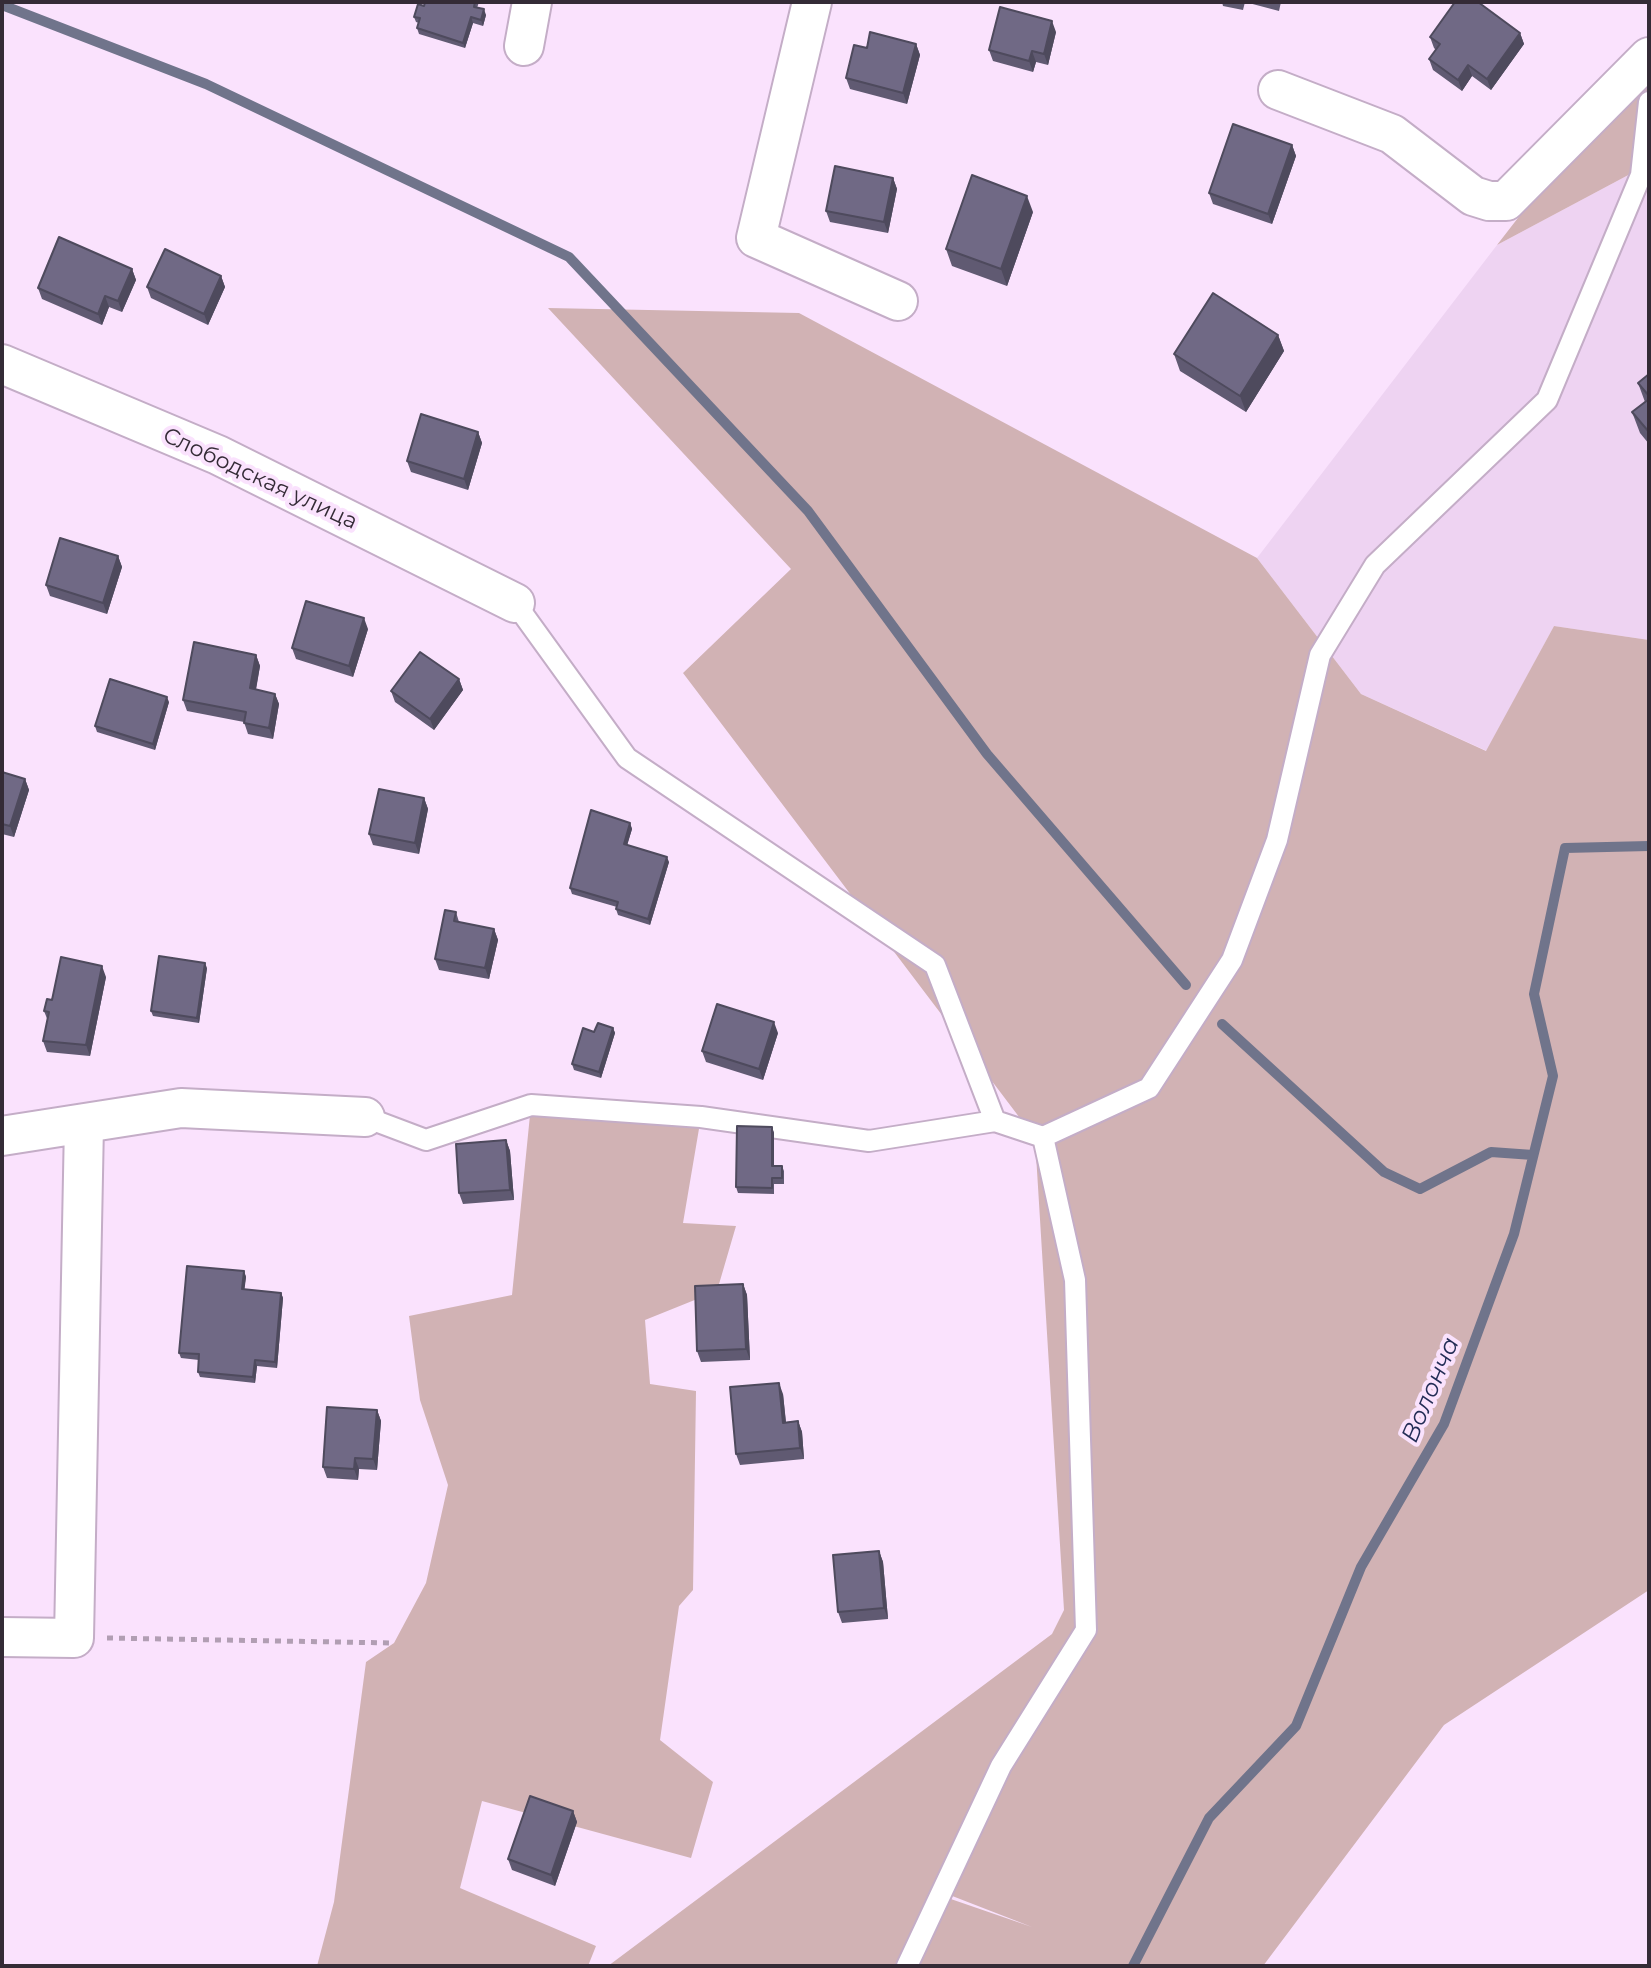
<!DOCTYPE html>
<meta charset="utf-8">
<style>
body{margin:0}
#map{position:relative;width:1651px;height:1968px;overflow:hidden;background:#fae2fd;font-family:Montserrat,sans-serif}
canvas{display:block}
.frame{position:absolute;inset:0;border:4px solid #342b36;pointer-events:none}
</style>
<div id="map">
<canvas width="1651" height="1968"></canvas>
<div class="frame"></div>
</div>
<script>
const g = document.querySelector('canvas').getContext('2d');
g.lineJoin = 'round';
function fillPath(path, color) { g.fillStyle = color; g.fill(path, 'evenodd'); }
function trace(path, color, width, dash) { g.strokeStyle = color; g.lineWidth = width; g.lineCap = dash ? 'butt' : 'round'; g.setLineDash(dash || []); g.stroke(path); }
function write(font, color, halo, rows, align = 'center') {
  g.font = font + ' Montserrat,sans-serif'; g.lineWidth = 8; g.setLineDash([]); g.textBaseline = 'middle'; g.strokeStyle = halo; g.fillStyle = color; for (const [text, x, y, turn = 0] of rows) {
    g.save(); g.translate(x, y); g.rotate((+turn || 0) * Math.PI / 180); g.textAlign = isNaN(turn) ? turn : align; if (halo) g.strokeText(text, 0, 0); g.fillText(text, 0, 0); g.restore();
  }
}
const built = new Path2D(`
 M1649,164V640L1554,626L1487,751L1361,694L1257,558L1497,245Z`);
const green = new Path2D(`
 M1624,81L1649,85V164L1497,245Z
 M548,308L799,313L1257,558L1361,694L1486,751L1554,626L1649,640V1590L1444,1725L1263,1966H908L945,1897L1032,1927L942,1892L907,1966H608L1052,1634L1064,1610L1035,1138L683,673L791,569Z
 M531,1105L701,1117L683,1223L736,1226L717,1291L645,1320L650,1384L696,1391L693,1590L679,1606L660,1740L713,1782L691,1858L482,1801L460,1888L596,1946L588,1966H317L334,1902L366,1662L394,1643L426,1583L448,1485L420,1400L409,1316L512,1295Z`);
const stream = new Path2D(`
 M2,5L206,84L569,257L808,511L987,754L1186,985
 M1222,1024L1384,1172L1420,1189L1491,1152L1533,1155
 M1133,1966L1209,1818L1296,1726L1361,1567L1444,1424L1514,1234L1553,1076L1534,994L1565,848L1649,846`);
const path = new Path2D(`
 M107,1638L394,1643`);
const service = new Path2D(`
 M515,603L627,758L935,965L995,1121
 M365,1117L426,1140L531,1105L701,1117L869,1141L995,1121L1043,1137L1149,1088L1232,960L1277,840L1320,655L1375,565L1547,400L1641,175L1649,102
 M907,1966L1001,1766L1086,1630L1075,1280L1043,1137`);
const minor = new Path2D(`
 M812,2L756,238L898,301
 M524,46L532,2
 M1278,90L1392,134L1473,196L1489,201H1506L1649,57
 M2,364L218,455L515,603
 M2,1136L181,1108L365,1117
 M2,1637L74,1638L84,1124`);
const wall = new Path2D(`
 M425,2H479L477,8L486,15L483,26L473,23L465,48L419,34L417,28L419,23L416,22L414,17L424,6Z
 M1222,2H1281L1279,11L1245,2L1243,10L1223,6Z
 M1056,32L1048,65L1036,62L1033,72L993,61L989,50Z
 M1520,33L1524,44L1491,90L1472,76L1462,91L1433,70L1429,59L1436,50L1434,48L1430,37Z
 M916,44L920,55L907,104L850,89L846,78L867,48Z
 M1292,145L1296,156L1272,224L1213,204L1209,193Z
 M893,178L897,189L888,233L830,222L826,211Z
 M1033,212L1007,286L952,266L946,249Z
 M132,269L136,280L122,312L109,307L102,325L42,299L38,288Z
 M221,276L225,287L208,325L151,298L147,287Z
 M1278,335L1284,351L1246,412L1180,371L1174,354Z
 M1649,374V444L1640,433L1632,412L1645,402L1638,383Z
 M478,432L482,443L468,490L411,472L407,461Z
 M118,556L122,567L107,614L50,596L46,585Z
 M368,629L353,677L296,659L292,648Z
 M256,655L260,666L256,690L275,694L279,704L273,739L248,734L244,722L187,711L183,700Z
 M459,679L463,690L434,730L395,702L391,691Z
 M169,702L155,750L97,732L95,726Z
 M2,772L25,779L29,790L14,837L2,834Z
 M424,798L428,809L419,854L373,845L369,834Z
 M630,823L632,829L627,845L669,862L650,925L618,915L616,909L617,907L572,894L570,888Z
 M456,912L459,922L494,929L498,940L489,979L439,970L435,959Z
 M207,968L199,1023L153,1016L151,1011Z
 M106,977L90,1056L47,1052L43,1041L48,1021L44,1011L52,1000Z
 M613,1028L615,1033L601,1078L574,1070L572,1064L594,1032Z
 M778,1033L763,1080L706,1062L702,1051Z
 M772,1127L774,1133V1166H782L784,1171V1184H774V1194L738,1193L736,1187Z
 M506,1140L510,1151L514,1200L463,1204L459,1193Z
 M244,1271L246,1277L244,1289L281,1293L283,1298L277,1368L257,1366L255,1383L200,1377L198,1372L199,1360L181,1358L179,1353Z
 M743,1284L747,1295L750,1360L701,1362L697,1351Z
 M783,1394L786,1422L798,1421L802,1432L804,1459L740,1465L736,1454Z
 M377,1410L381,1421L377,1470L359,1469L358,1480L327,1478L323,1467Z
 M879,1551L883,1562L888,1619L842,1623L838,1612Z
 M573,1811L577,1822L555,1886L512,1870L508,1859Z`);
const shadedWall = new Path2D(`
 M484,9L486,15L483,26L481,20Z
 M471,17L473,23L465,48L463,43Z
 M1052,21L1056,32L1048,65L1044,54Z
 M1520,33L1524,44L1491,90L1487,79Z
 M916,44L920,55L907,104L903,93Z
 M1032,51L1036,62L1033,72L1029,61Z
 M1468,65L1472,76L1462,91L1458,80Z
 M1292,145L1296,156L1272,224L1268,214Z
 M893,178L897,189L888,233L884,222Z
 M1027,196L1033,212L1007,286L1001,269Z
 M132,269L136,280L122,312L118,301Z
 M221,276L225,287L208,325L204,314Z
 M105,296L109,307L102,325L98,314Z
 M1278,335L1284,351L1246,412L1240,396Z
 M478,432L482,443L468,490L464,479Z
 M118,556L122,567L107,614L103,603Z
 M364,618L368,629L353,677L349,666Z
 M256,655L260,666L254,699L250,688Z
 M459,679L463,690L434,730L430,719Z
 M275,694L279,704L273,739L269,728Z
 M167,697L169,702L155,750L153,744Z
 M25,779L29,790L14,837L10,826Z
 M424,798L428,809L419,854L415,843Z
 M630,823L632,829L626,849L624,844Z
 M667,857L669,862L650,925L648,919Z
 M494,929L498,940L489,979L485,968Z
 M205,963L207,968L199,1023L197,1018Z
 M102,966L106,977L90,1056L86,1045Z
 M774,1022L778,1033L763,1080L759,1069Z
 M613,1028L615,1033L601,1078L599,1072Z
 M772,1127L774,1133V1171L772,1166Z
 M506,1140L510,1151L514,1200L510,1190Z
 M244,1271L246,1277L244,1294L242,1289Z
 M743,1284L747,1295L750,1360L746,1349Z
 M281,1293L283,1298L277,1368L275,1362Z
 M255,1360L257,1366L255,1383L253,1377Z
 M779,1383L783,1394L787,1434L783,1423Z
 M377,1410L381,1421L377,1470L373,1459Z
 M798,1421L802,1432L804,1459L800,1448Z
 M355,1458L359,1469L358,1480L354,1469Z
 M879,1551L883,1562L888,1619L884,1608Z
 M573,1811L577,1822L555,1886L551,1875Z`);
const building = new Path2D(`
 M425,2H475L474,7L484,9L481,20L471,17L463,43L417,28L420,18L414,17L418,4L424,6Z
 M1455,2H1478L1520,33L1487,79L1468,65L1458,80L1429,59L1440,44L1430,37Z
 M1000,7L1052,21L1044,54L1032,51L1029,61L989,50Z
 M870,32L916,44L903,93L846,78L854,45L867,48Z
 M1233,124L1292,145L1268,214L1209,193Z
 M835,166L893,178L884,222L826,211Z
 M972,175L1027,196L1001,269L946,249Z
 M59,237L132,269L118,301L105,296L98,314L38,288Z
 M165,249L221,276L204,314L147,287Z
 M1213,293L1278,335L1240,396L1174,354Z
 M1649,374V396L1638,383Z
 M1649,399V432L1632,412Z
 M421,414L478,432L464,479L407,461Z
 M60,538L118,556L103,603L46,585Z
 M306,601L364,618L349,666L292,648Z
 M194,642L256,655L250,688L275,694L269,728L244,723L246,712L183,700Z
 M420,652L459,679L430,719L391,691Z
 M110,679L167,697L153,744L95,726Z
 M2,772L25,779L10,826L2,824Z
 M379,789L424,798L415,843L369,834Z
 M591,810L630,823L624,844L667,857L648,919L616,909L618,902L570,888Z
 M445,910L456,912L454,921L494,929L485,968L435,959Z
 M159,956L205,963L197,1018L151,1011Z
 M61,957L102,966L86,1045L43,1041L49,1012L44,1011L47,999L52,1000Z
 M717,1004L774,1022L759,1069L702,1051Z
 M598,1023L613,1028L599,1072L572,1064L583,1028L594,1032Z
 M737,1126L772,1127V1166H782V1178H772V1188L736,1187Z
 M506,1140L510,1190L459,1193L456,1144Z
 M187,1266L244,1271L242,1289L281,1293L275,1362L255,1360L253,1377L198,1372L199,1354L179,1353Z
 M743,1284L746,1349L697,1351L695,1286Z
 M779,1383L783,1423L798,1421L800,1448L736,1454L730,1387Z
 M327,1407L377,1410L373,1459L355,1458L354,1469L323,1467Z
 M879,1551L884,1608L838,1612L833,1555Z
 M530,1796L573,1811L551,1875L508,1859Z`);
const streetNames = [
 ["Слободская улица",260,479,25]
];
const waterNames = [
 ["Волонча",1431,1390,-67]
];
fillPath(built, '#eed3f2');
fillPath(green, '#d1b2b4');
trace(stream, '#70748b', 10);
trace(service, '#c4adc7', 24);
trace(minor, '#c4adc7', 42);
trace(path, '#b19eb3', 5, [6, 6]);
trace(service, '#fff', 20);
trace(minor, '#fff', 38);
fillPath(wall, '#605a72');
fillPath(shadedWall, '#4e4a5d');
fillPath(building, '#706985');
trace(building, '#4e4a5d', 2);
write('22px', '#342b36', '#fae2fd', streetNames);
write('italic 24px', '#242e57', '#fae2fd', waterNames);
</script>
